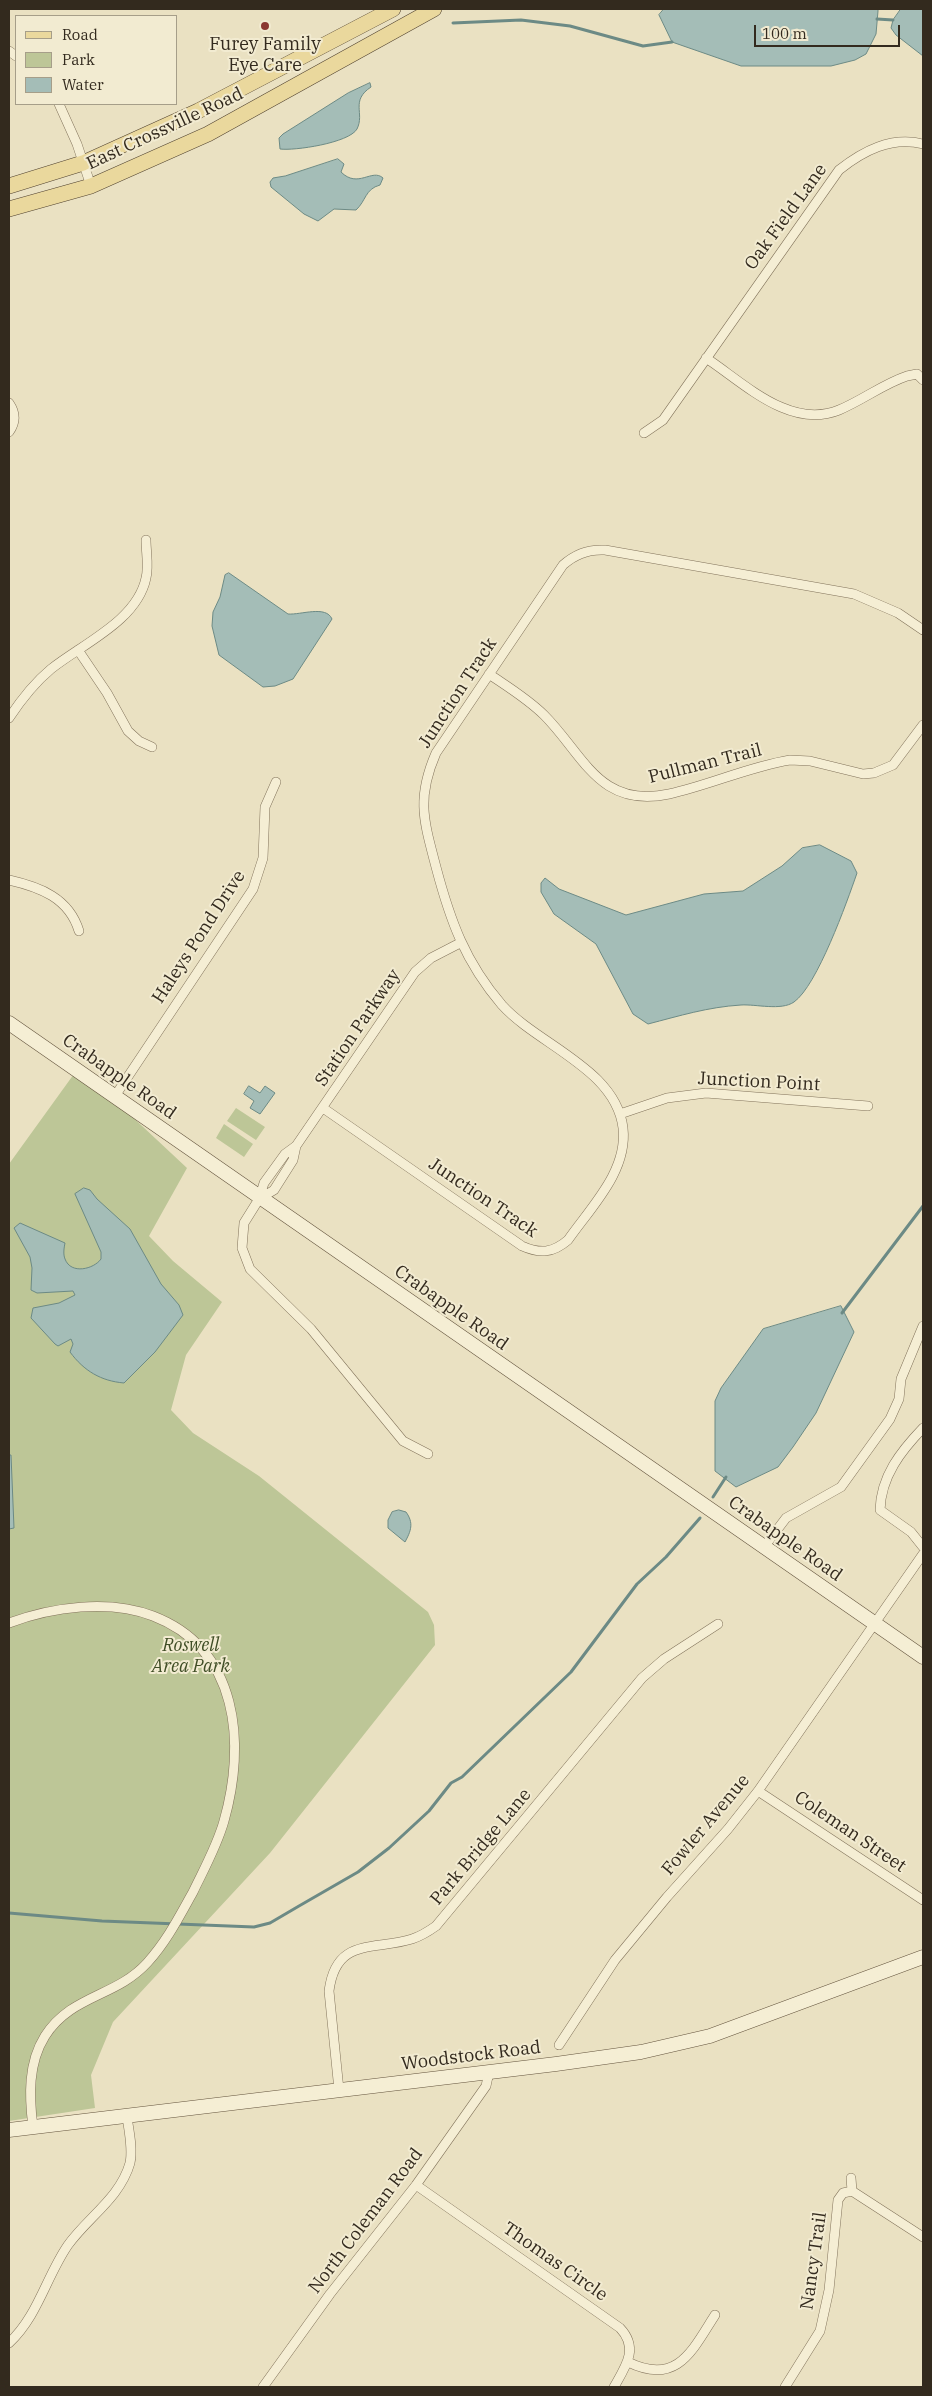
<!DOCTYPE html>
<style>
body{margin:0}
#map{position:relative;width:932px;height:2396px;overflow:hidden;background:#eae1c2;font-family:"IBM Plex Serif",serif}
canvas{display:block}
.frame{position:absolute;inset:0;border:10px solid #332a1e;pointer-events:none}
.legend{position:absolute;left:15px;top:15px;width:162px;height:90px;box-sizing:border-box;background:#f2ebd1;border:1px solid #a69e89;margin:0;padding:6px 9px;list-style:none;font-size:15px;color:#332a1e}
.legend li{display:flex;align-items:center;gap:10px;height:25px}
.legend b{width:25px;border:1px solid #a69e89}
.scale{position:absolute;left:754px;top:25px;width:146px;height:22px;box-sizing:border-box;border:2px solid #332a1e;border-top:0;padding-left:6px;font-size:15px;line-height:18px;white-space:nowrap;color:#332a1e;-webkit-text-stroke:4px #f2ebd1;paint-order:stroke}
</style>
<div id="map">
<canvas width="932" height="2396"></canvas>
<div class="frame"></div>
<ul class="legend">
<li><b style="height:6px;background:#ead89d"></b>Road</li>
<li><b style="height:14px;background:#bdc697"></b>Park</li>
<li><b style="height:14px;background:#a4bdb7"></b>Water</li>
</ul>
<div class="scale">100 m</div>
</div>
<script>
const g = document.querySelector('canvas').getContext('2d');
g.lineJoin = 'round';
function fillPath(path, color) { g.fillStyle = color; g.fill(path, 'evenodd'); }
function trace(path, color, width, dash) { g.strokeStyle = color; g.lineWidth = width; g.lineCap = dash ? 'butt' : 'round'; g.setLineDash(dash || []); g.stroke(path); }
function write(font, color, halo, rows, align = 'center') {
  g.font = font + ' "IBM Plex Serif",serif'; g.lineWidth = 4; g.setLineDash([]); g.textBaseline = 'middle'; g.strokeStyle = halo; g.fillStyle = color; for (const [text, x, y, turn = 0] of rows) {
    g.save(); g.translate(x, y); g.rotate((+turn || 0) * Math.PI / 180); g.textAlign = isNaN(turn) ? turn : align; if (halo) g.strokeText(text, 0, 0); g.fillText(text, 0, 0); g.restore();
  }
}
const green = new Path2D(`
 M79,1067L187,1168L149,1236L173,1261L222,1302L186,1355L171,1410L193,1433L259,1476L428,1612L434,1625L435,1645L270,1853L113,2022L91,2075L95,2108L9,2121V1164Z
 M236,1108L265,1127L256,1140L227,1121Z
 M224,1124L253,1144L244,1157L216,1138Z`);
const water = new Path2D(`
 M664,9H878V11L876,34L866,54L855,60L831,66H741L672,42L659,15Z
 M901,9H923V56L896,35L891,28L893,20Z
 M370,83L371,87C350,101 365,113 357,129C349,143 294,151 280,149L279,138L283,134L348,93Z
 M338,159L344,164L341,172C358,189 372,168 383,178L380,185C365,189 366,201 356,210L334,209L318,221L304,214L271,187L270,182L273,178L285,176Z
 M229,573L288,614C301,615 326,605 332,619L293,679L275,686L263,687L219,655L212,626L213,612L220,597L225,575Z
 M820,845L851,861L857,873C847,902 817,986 794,1002C781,1011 756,1004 741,1005C708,1007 679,1016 648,1024L633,1014L596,944L554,914L541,892V883L545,878L559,889L626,915L704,894L743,891L782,866L802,848Z
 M249,1086L260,1093L265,1086L275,1093L260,1114L250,1108L254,1101L244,1094Z
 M84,1188L90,1190L97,1199L130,1229L161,1284L179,1305L183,1315L155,1352L124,1383C101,1381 84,1371 70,1352L73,1344L71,1339L58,1346L55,1344L31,1318L33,1308L59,1303L75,1295L73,1291L37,1293L31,1290L32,1268L30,1257L14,1228L20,1223L65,1243C64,1248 63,1254 65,1259C71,1275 94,1269 101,1259V1252L75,1194Z
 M841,1306L854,1332L816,1413L793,1447L778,1467L736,1487L715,1471V1401L721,1388L763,1329Z
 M9,1455H11L14,1528L9,1529Z
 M399,1510L406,1512C414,1523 411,1531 405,1542L388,1528V1520L392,1512Z`);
const stream = new Path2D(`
 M877,19L893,20
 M453,23L521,20L570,26L643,46L672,42
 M842,1313L923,1206
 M713,1497L726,1477
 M9,1913L102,1921L254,1927L270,1923L299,1906L358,1872L389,1848L429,1811L451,1783L462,1777L571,1672L637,1584L666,1557L700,1518`);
const street = new Path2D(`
 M9,51L16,56
 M59,104L77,144L91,186
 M706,358C744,383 790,430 839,410C863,400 883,384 907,376L917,374L923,380
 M9,403C16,413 16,422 9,432
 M644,433L663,420L839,170C863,151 891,136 923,144
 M78,650L107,693L128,731L139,741L152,747
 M489,674C508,687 528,699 544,715C584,755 599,809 669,794C710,785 748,767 790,760L810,761L863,774L874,773L893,765L923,725
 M9,718C21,700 34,683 51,669C82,644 137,621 146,578C149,566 146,552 146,540
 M9,880C40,887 69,898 79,931
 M115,1096L253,889L263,858L265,807L276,782
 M323,1108L522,1246C540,1254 553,1253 568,1240C591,1207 628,1171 623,1128C616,1069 538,1045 502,1005C465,962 450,920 436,867C424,821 416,799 436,753L563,565C575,554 588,549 605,550L854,594L898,613L923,630
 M620,1114L667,1098L706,1093L868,1106
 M259,1199L274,1190L293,1160L296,1146
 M923,1428C901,1451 881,1476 880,1510L911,1532L923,1547
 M428,1454L403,1441L311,1329L250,1269L242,1248L244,1223L259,1199L264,1183L285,1154L296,1146L415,972L431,958L460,943
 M764,1547L786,1518L841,1487L890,1419L899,1399L901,1379L923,1326
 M9,1623C52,1607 109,1599 153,1616C239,1649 246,1744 224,1821C217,1846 204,1869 193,1892C179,1917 167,1941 147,1963C116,1997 71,1995 45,2036C28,2063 29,2096 33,2127
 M758,1791L923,1900
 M559,2045L615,1960L667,1897L728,1829L758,1791L923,1554
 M339,2090L329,1991C336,1937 373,1951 412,1939C421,1936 429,1931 436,1926L642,1678L664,1659L718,1624
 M851,2178L852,2191
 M416,2185L620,2328C639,2348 626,2366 614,2387
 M9,2343C38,2316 46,2277 68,2245C88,2217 120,2198 130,2163C133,2149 129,2131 127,2117
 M628,2362C677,2386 692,2351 715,2315
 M263,2387L330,2294L416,2185L486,2086L489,2072
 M785,2387L820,2331L829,2290L838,2200L843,2193L852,2191L923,2237`);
const secondary = new Path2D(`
 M9,1023L923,1657
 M9,2130L556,2064L641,2052L710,2036L923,1957`);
const primary = new Path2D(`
 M9,186L83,163L198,111L393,9
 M9,209L91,186L208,134L434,9`);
const markers = [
 [265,26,5,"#8b3730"]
];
const poiNames = [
 ["Furey Family",265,45],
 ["Eye Care",265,66]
];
const streetNames = [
 ["East Crossville Road",165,129,-25],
 ["Oak Field Lane",786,217,-54],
 ["Junction Track",458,693,-57],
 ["Pullman Trail",705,764,-14],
 ["Haleys Pond Drive",199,937,-57],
 ["Station Parkway",358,1028,-56],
 ["Crabapple Road",119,1077,35],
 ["Junction Point",759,1082,3],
 ["Junction Track",483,1198,34],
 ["Crabapple Road",451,1308,35],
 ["Crabapple Road",785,1539,35],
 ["Fowler Avenue",706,1825,-50],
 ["Coleman Street",850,1832,34],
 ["Park Bridge Lane",481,1847,-50],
 ["Woodstock Road",471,2056,-7],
 ["North Coleman Road",366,2221,-53],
 ["Nancy Trail",814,2261,-82],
 ["Thomas Circle",555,2262,35]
];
const parkNames = [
 ["Roswell",191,1646],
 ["Area Park",191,1667]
];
fillPath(green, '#bdc697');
fillPath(water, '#a4bdb7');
trace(water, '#6c8a85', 1);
trace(stream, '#6c8a85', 3);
trace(street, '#82735b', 10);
trace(secondary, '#64543e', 15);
trace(primary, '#50412f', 16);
trace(street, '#f5eed4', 9);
trace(secondary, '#f5eed4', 14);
trace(primary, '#ead89d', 15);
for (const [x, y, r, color] of markers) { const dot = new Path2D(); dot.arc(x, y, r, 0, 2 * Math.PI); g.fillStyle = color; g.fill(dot); trace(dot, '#f2ebd1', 2); }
write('18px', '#332a1e', '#f2ebd1', poiNames);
write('18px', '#332a1e', '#f2ebd1', streetNames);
write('italic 18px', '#404e26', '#f2ebd1', parkNames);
</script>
